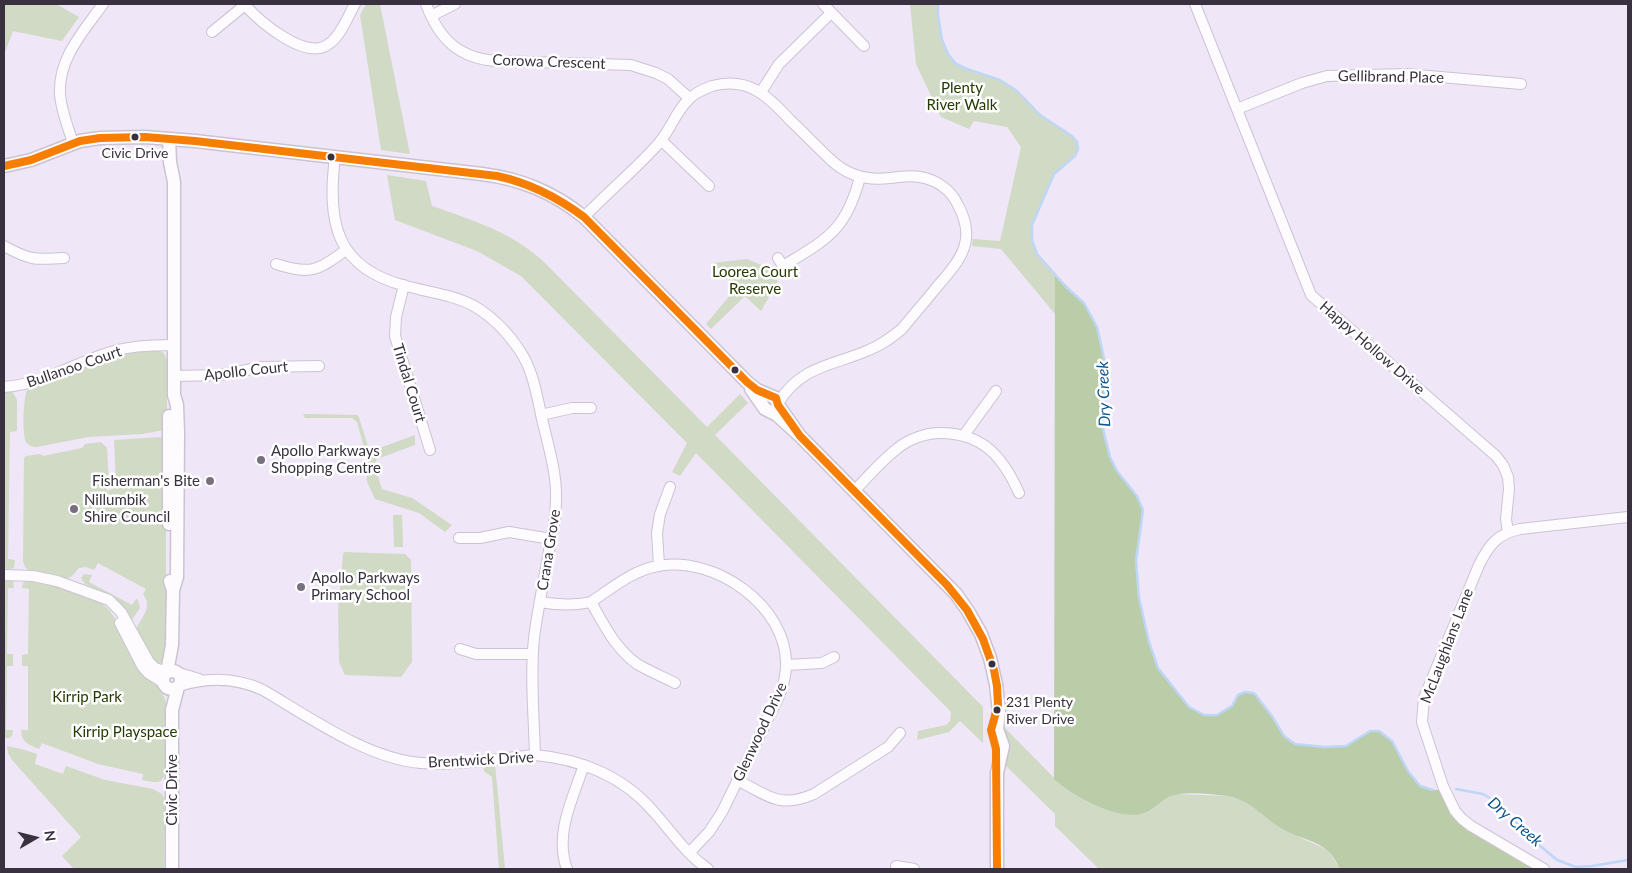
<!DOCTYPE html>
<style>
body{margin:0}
#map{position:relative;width:1632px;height:873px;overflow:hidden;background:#efe6f7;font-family:Lato,sans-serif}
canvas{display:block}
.frame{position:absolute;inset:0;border:5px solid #39313f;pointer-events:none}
.north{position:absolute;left:10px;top:813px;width:50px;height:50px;-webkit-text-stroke:4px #fff;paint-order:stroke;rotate:82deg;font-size:14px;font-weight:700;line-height:20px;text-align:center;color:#39313f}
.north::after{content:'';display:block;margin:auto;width:18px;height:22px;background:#39313f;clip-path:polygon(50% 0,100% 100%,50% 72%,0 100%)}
</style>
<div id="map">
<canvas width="1632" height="873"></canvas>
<div class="frame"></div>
<div class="north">N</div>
</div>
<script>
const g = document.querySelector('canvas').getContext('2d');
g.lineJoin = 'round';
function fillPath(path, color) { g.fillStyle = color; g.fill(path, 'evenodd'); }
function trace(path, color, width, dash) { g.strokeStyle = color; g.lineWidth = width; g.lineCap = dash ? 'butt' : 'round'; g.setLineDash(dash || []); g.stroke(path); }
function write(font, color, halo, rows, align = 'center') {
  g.font = font + ' Lato,sans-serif'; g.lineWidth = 5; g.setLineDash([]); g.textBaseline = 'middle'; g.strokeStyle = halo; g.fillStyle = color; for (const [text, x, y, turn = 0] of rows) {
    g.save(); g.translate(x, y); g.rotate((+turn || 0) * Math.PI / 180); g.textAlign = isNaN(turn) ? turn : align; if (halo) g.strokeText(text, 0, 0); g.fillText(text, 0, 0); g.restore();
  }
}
const green = new Path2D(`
 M4,4H56L79,17L62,41L13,31L4,55Z
 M366,4H380L410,154L381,150L360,15Z
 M910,4H938V15L942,40L948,54L956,63L967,69L1000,80L1017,91L1040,115L1072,135L1077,142L1078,149L1075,156L1054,174L1032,225V240L1037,254L1055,274V314L1001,249L972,246L973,239L1000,241L1021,147L1007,127L974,121L969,129L941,117L916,64Z
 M387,175L426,181L432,206C472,220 512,232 544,262L707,427L740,394L748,403L715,435L983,707V743L960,721L949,732L917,740L918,731L946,725L950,721L951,712L696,453L680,476L672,472L687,443L521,276L477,251L395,220Z
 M747,259L768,268L771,276L778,281L761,311L745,296L711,329L706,324L737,287L713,263Z
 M157,350L164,353L167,360V422L164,430L143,434L88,437L37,447C32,447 29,446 26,442C22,434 23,395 28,389C54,383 76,369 100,360C119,354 138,352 157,350Z
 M4,392H13L17,400V431L10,432L8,559L15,560L14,568L4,570Z
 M303,414L358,415L368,446L374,450L415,435V445L377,459L374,465L382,489L412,498L452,525L445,532L419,513L375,499L367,482L366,454L357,422L352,418H305Z
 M161,437L163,438L166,446V654L163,663H154L136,629C142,617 153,607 143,594L146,589L98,563L94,570L86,567L79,568L72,576L67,579L30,571L25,567L23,561L24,458L26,456L40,454L43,456L82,448L85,444L101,442L107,448L109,483L105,487L108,491L113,488L121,487V483L116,482L114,440Z
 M393,515H402L403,547H394Z
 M344,552L405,554L411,560L412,662L401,677L345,675L339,662L338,610L343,555Z
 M84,574L92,575L89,582L132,605L136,599L138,600L140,608L131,621L101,592L85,584L81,578Z
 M4,578L13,581L14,588H8L7,654H13V666H7L6,730H13L12,736L9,738H4Z
 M29,580C49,581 98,595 110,611C123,628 127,653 140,669C152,684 161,684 167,705L165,772C163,786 153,782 142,780L143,774L98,764L42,743L39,749C29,745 21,742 21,730H28V666H22V655L28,654L29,589L22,588L23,583Z
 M1004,727L1062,786L1088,802L1099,806L1144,813L1155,807L1167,798L1175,794L1227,796L1242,800L1301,838L1328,850L1340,869H1099L1055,826V814L1001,761V728Z
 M7,746L25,750L37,754L35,764L63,774L66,766L105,780L153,789L162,794L165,800L164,869H74L62,856L81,837L12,760L8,753Z
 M495,764L505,869H499L492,777L484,771L483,765Z`);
const forest = new Path2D(`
 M1055,274L1084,303L1097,327L1105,363V394L1103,429L1110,457L1117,471L1137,496L1143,510L1136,561L1139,598L1149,642L1158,667L1189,706L1204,715H1217L1232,706L1238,695L1245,692L1254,693L1272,716L1284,736L1295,744L1325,747L1346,746L1370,731H1379C1383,734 1388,737 1391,740C1408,760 1406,791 1441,790L1448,807L1539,869H1340C1337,863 1333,855 1327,850C1318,842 1298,837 1286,831C1265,820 1252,800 1227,796C1212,794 1179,790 1167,798C1159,803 1153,810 1144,813C1120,822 1072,796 1054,779Z`);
const stream = new Path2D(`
 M938,4V15L942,40L948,54L956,64L967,69L1000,80L1017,91L1040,115L1072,136L1077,142L1078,149L1075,156L1054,174L1032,225V240L1037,254L1067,288L1084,303L1097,327L1105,363V394L1103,429L1110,457L1117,471L1137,496L1143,510L1136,561L1139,598L1149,642L1158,668L1189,707L1204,715H1217L1232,706L1238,695L1245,692L1254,693L1272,716L1284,736L1295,744L1325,747L1346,746L1370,731H1379L1392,741L1408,771L1420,786L1433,790
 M1456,789L1483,794L1498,803L1532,839L1557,860L1576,867L1592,866L1628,860`);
const minor = new Path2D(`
 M244,4C259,21 307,63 330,43C341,35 348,16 355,4
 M426,4C439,39 459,59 498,61L631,65L656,73L668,79L689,98
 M823,4L864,46
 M1195,4L1311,295L1496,456L1503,465L1508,477L1509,489L1506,519L1508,532
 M431,16L455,4
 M212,32L245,5
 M761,92L779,64L831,13
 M1237,109L1302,83L1327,76L1406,74L1521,84
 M661,140L709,186
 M73,143C68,127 61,110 60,94C58,58 84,31 103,4
 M335,157C327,222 335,268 406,286C428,292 454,295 474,306C493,317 508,333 520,351C533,370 537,396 542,419C548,445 557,473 556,500C556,515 553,531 550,545C545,576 538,607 534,638C530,677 534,717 535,755
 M584,217C608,192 636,169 659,143C671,129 676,111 689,99C695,93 704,89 712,86C748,76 768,96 790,120C804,133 817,147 831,160C848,176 867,181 890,178C900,177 910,175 920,177C937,180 951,190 958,205C978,242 959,261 936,288C925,302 913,315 902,329C892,337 882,345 869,350C832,366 802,365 778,403
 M4,246C29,260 35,260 64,258
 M778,258L787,273
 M276,264C311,275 317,271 346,250
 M783,266C827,239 846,231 860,177
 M404,285L396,317L395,336L430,450
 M174,376L221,375L262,367L319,366
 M4,387C44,384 66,367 102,355C125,346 149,345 174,345
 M541,415L572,408H591
 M964,435L996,391
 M854,491C868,477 882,460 898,448C909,439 926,433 940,433C983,433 1003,457 1019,493
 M459,538H480L509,532L551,539
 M659,565L657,533L660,514L670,487
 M4,575L33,576L57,581L109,600L121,612L149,662L155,668L167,672
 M540,602C557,605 574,606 591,602C612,588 633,570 658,566C714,555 788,606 786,666C786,677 783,686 779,696L722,812L709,832L689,853
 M591,602C604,625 615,648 637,664C649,671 663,677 675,683
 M120,623L142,666L148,673L164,683
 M460,649L476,654H533
 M787,665L822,663L834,657
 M179,673L199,679
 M179,686C208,677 235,677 263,690C309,717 368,759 421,763C459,766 498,758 535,755C580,759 623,776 653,811C671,831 685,853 708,869
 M737,780C769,796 779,809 814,794L888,747L900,733
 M896,866L914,869
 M567,869C554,834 573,798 584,765
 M1544,869L1471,826L1462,819L1455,811L1443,786L1422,722L1424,698L1479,565C1489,545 1497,534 1520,529L1628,517`);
const tertiary = new Path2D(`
 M169,139L170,162L174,182V395L177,405L178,433L177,577L173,590
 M4,166L31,160L80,141L100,138L145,137L195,141L482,174C521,179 553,192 584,217L747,382L757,390L776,398L778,405L800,436
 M751,389L765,409L777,415L800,436L956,594L968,611L981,634L990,658L996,684L999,712L997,729L1003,746L997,773V869
 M169,524V416
 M163 680a9 9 0 1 1 18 0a9 9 0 1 1-18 0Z
 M167,672L172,645L173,590L170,581
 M172,869V710L178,687`);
const bus1 = new Path2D(`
 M4,166L31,160L80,141L100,138L145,137L195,141L497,176C530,183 557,197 584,217L747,382L757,390L776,398L778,405L800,436L947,585L967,610L983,639L994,670L997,686L998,705L991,730L996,749L997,869`);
const markers = [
 [135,137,4.5,"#39313f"],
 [331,157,4.5,"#39313f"],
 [735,370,4.5,"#39313f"],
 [261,460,5,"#79707f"],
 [210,481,5,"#79707f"],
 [74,509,5,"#79707f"],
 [301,587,5,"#79707f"],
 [992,664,4.5,"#39313f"],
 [997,710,4.5,"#39313f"]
];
const busNames = [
 ["Civic Drive",135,153],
 ["231 Plenty",1006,702,"left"],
 ["River Drive",1006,719,"left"]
];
const streetNames = [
 ["Corowa Crescent",549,62,2],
 ["Gellibrand Place",1391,77,1],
 ["Happy Hollow Drive",1372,348,41],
 ["Bullanoo Court",74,367,-19],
 ["Apollo Court",246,371,-6],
 ["Tindal Court",409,383,73],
 ["Crana Grove",549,550,-81],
 ["McLaughlans Lane",1447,646,-69],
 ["Glenwood Drive",760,732,-65],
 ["Brentwick Drive",481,760,-3],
 ["Civic Drive",172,790,-90]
];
const parkNames = [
 ["Plenty",962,88],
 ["River Walk",962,105],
 ["Loorea Court",755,272],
 ["Reserve",755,289],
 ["Kirrip Park",87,697],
 ["Kirrip Playspace",125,732]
];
const poiNames = [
 ["Apollo Parkways",271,451],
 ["Shopping Centre",271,468],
 ["Fisherman's Bite",200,481,"right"],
 ["Nillumbik",84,500],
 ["Shire Council",84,517],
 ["Apollo Parkways",311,578],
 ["Primary School",311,595]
];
const waterNames = [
 ["Dry Creek",1104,394,-92],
 ["Dry Creek",1515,822,41]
];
fillPath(green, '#d0dac4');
fillPath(forest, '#bbcca8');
trace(stream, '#bed7f7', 2.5);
trace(minor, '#cbc3d2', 12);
trace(tertiary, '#cbc3d2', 15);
trace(minor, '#fdfbfe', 10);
trace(tertiary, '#fdfbfe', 12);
trace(bus1, '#f57e03', 8);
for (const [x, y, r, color] of markers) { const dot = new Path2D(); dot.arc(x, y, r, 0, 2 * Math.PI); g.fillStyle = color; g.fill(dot); trace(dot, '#fff', 2); }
write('14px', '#39313f', '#fff', busNames);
write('15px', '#39313f', '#fff', streetNames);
write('15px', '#253b00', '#fff', parkNames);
write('15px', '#39313f', '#fff', poiNames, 'left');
write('italic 16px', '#0c548e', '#fff', waterNames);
</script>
